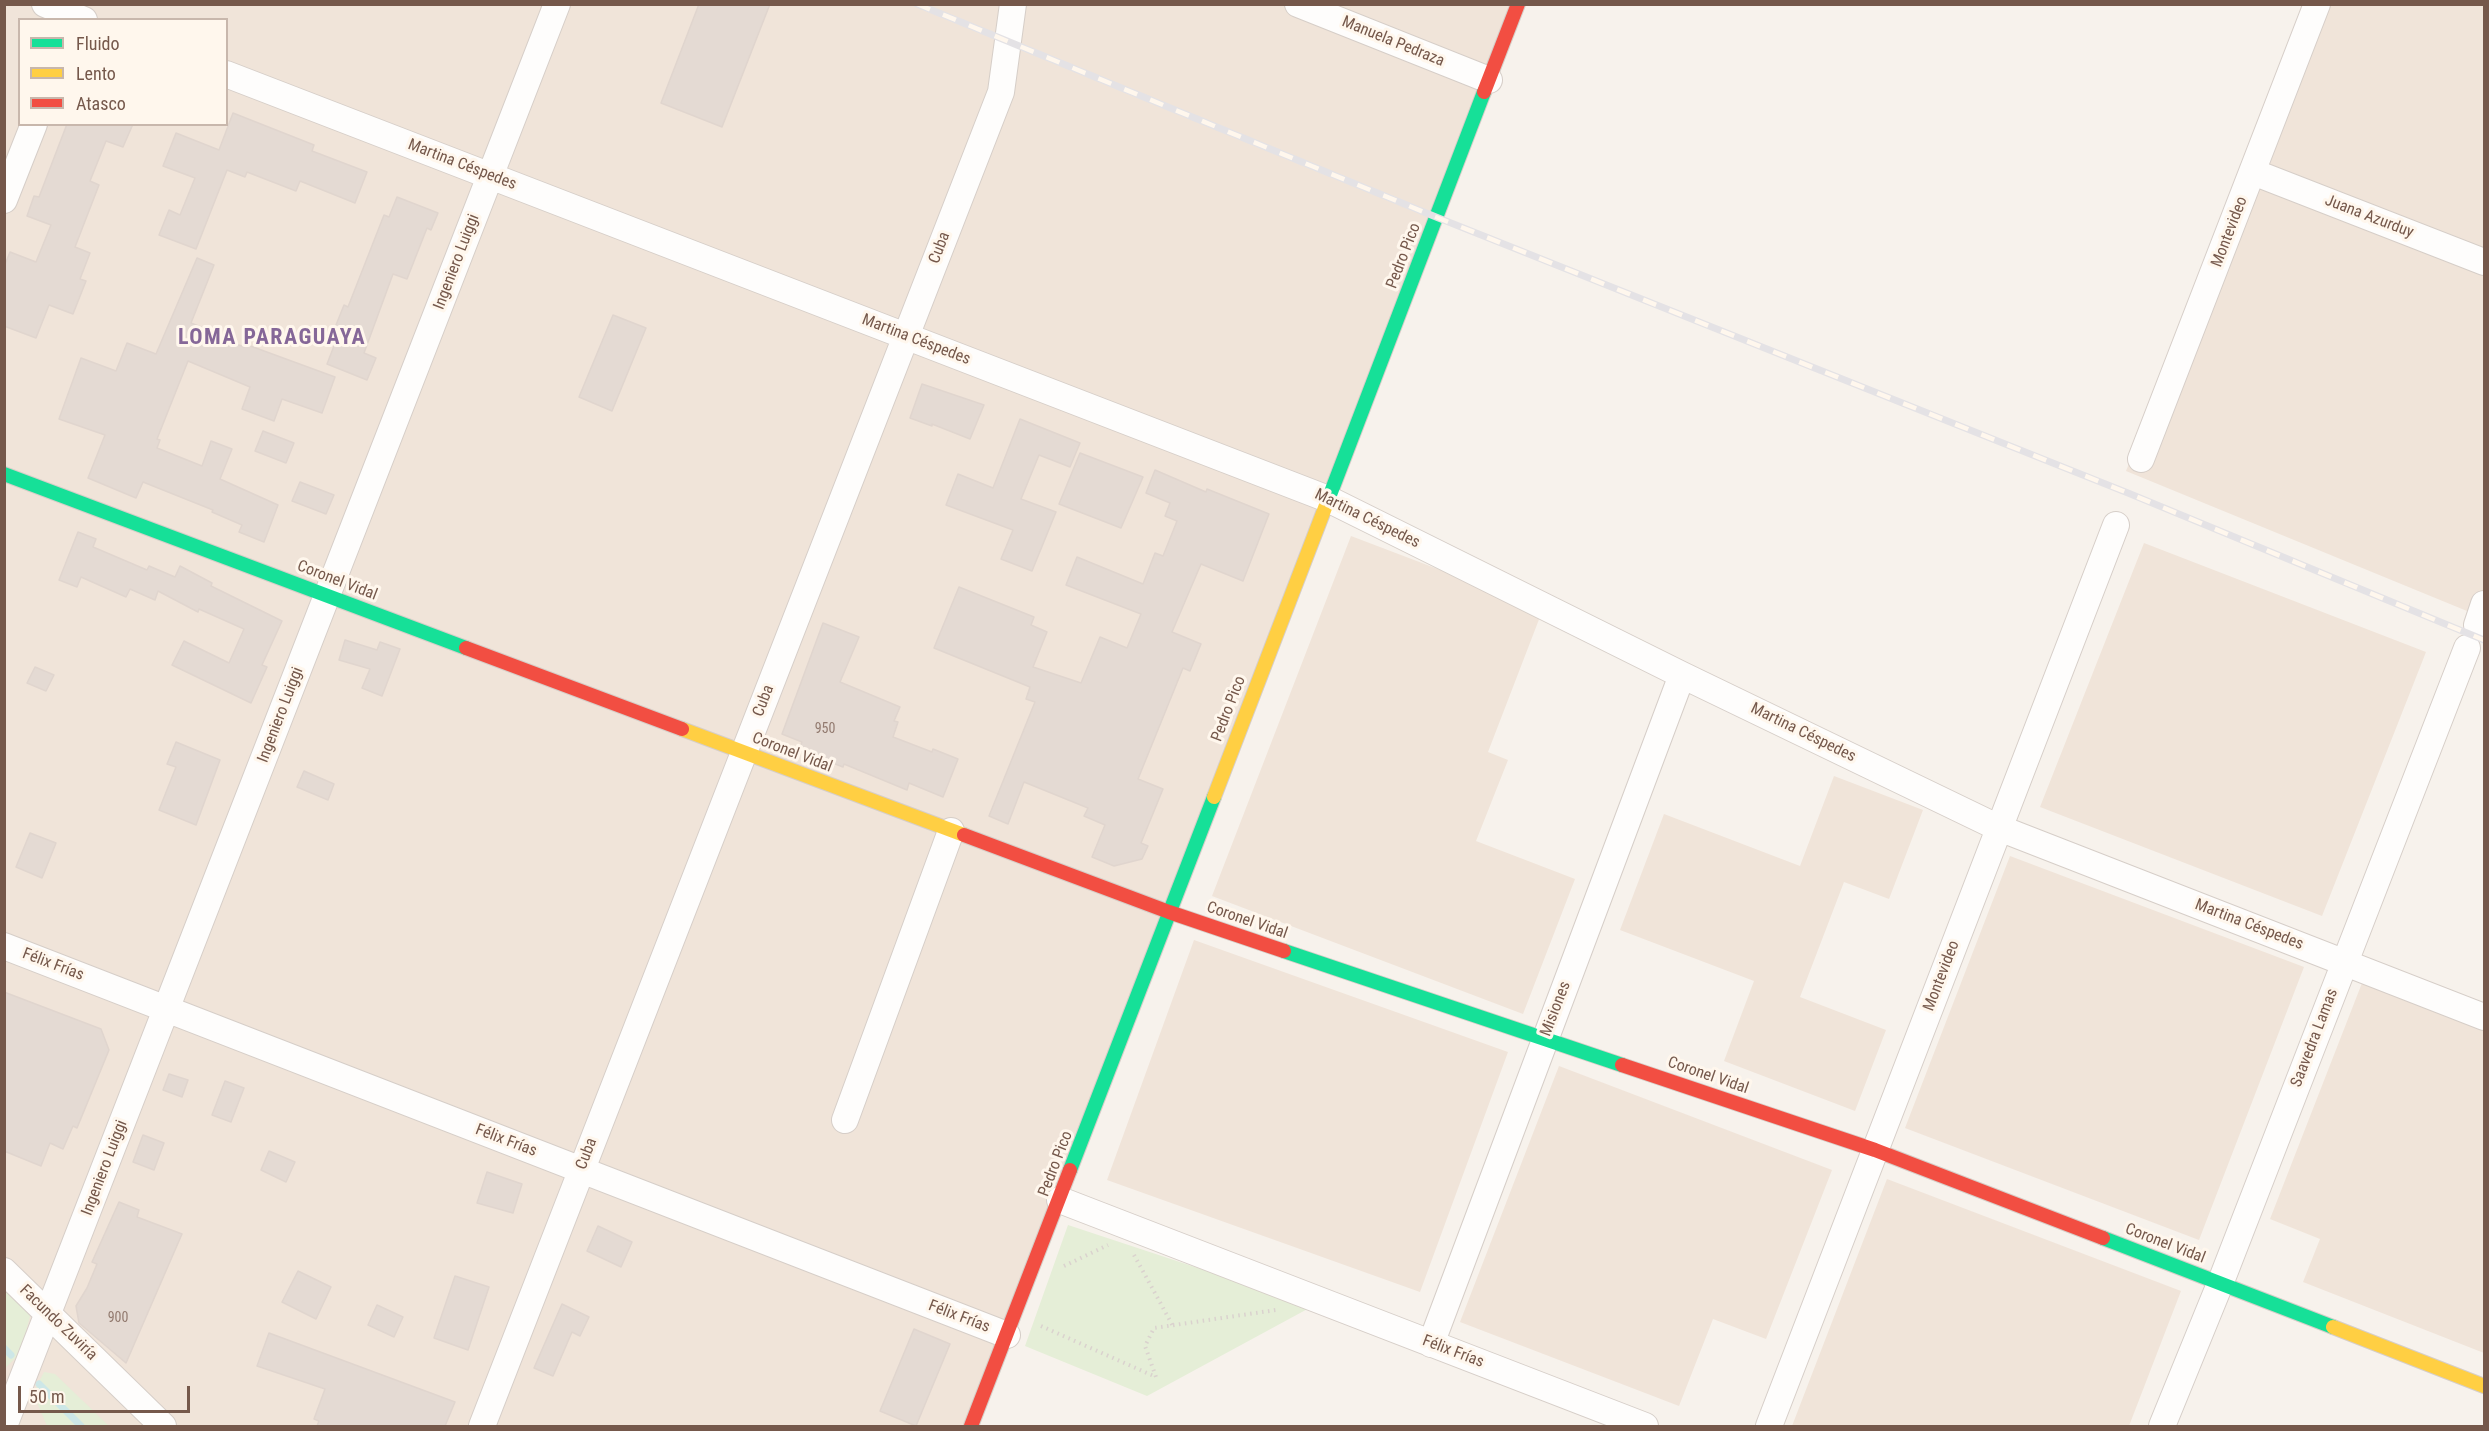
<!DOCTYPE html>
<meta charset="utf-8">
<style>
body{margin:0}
#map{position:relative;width:2489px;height:1431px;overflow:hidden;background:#f7f2ec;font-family:"Roboto Condensed",sans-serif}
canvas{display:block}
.frame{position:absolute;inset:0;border:6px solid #75584b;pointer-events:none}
.legend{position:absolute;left:18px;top:18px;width:210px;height:108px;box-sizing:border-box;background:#fff7ed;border:2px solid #c8b7ac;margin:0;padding:8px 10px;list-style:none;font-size:18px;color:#75584b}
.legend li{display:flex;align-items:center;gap:12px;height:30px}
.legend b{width:30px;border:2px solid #c8b7ac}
.scale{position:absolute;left:18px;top:1386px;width:172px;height:27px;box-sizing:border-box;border:3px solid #75584b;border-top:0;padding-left:8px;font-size:18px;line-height:21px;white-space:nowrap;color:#75584b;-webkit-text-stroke:4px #fff7ed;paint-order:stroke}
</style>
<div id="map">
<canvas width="2489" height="1431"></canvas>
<div class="frame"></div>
<ul class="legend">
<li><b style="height:8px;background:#16e098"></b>Fluido</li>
<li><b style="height:8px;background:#ffcf43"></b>Lento</li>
<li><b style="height:8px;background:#f24e42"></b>Atasco</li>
</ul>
<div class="scale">50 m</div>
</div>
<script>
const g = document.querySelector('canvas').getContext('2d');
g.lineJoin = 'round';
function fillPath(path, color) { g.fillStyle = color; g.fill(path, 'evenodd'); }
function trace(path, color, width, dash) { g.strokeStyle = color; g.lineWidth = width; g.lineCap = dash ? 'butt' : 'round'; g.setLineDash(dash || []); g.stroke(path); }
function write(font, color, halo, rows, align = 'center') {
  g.font = font + ' "Roboto Condensed",sans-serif'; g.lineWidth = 6; g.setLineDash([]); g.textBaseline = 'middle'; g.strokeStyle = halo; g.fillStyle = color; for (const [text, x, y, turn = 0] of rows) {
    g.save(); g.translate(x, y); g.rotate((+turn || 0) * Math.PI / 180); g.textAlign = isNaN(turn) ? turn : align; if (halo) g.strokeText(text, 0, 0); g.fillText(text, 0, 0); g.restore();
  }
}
const residential = new Path2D(`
 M5,5H1518L971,1426H5ZM20,20H226V124H20Z
 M2312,5H2484V618L2126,471Z
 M1351,536L1543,609L1488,752L1508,760L1476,841L1575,879L1523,1014L1212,896Z
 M2144,543L2426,652L2322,916L2040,807Z
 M1834,776L1923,810L1889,899L1844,882L1800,997L1886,1030L1855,1111L1724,1061L1754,981L1620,930L1664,814L1800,866Z
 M2010,856L2304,967L2199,1240L1905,1128Z
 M1194,940L1508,1052L1420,1292L1107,1180Z
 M2362,983L2484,1031V1353L2303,1282L2320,1239L2270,1219Z
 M1559,1066L1832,1170L1766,1339L1713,1319L1679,1406L1460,1322Z
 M1887,1179L2181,1291L2129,1426H1792Z`);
const green = new Path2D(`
 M1068,1225L1313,1306L1147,1396L1025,1346Z
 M5,1284L32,1309L20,1354L5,1368Z
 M44,1372L55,1374L109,1426H47L33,1393Z`);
const stream = new Path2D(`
 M4,1348L11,1355
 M39,1384L81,1426`);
const building = new Path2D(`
 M699,4H770L722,127L661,103Z
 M233,113L314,145L312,151L367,172L355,203L300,181L296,191L247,172L245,177L227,170L196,249L159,235L169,210L180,215L195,178L163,166L176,133L219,150Z
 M67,124H133L123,147L106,141L90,181L99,185L75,247L90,253L80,279L86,281L73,314L49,305L36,338L4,326V267L10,252L36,262L51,225L27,216L34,196L39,197Z
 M397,197L438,213L431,230L427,228L407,279L393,274L364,353L376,358L367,380L327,364L339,333L334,330L344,305L348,307L384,215L389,217Z
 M197,258L214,265L191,323L201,327L200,330L244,347L245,344L335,377L322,413L282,399L274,421L242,409L250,387L188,361L157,439L160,440L157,448L202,466L211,441L232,449L220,479L278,505L264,542L239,532L242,525L212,512L213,510L143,482L136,498L88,478L105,435L59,419L81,358L116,371L127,343L156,354Z
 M613,315L646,328L612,411L579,397Z
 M922,384L984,405L970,439L932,424V426L910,418Z
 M1020,419L1080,443L1070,467L1039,455L1021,499L1056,512L1032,571L1001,559L1013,530L946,505L958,474L993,488Z
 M263,431L294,443L286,463L255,451Z
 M1080,453L1143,477L1121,528L1059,504Z
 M1155,470L1206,492L1207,489L1269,514L1243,581L1201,564L1172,632L1201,644L1190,671L1183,668L1138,779L1163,789L1141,843L1148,846L1142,859L1114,866L1092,857L1105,825L1084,816L1088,808L1024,782L1008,824L989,816L1035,702L1026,699L1030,687L934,648L959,587L1034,617L1031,625L1047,632L1033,667L1081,683L1100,637L1127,648L1141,614L1066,585L1077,557L1143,584L1155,553L1163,556L1177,521L1165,516L1170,503L1146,493Z
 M300,482L334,495L326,514L292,501Z
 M78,532L96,539L93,547L147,570L149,566L175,577L180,566L212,583L211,586L282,621L262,665L267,667L251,703L172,665L184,641L229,663L244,629L199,609L198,612L158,591L155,600L130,589L126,597L81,577L77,587L59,580Z
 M823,623L859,637L840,682L900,707L894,721L898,722L893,737L932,752L933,749L958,759L943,797L909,783L907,790L844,764L843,767L799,750L802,742L782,734Z
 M345,640L377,650L380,642L400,649L382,696L362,688L370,669L339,660Z
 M35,667L54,675L46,691L27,683Z
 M176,742L220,760L196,825L159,810L176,767L167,764Z
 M304,771L334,784L328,800L297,787Z
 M30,833L56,843L42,878L16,867Z
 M4,992L101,1029L109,1050L77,1128L73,1126L63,1149L50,1143L41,1166L4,1151Z
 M169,1074L188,1080L182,1097L163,1090Z
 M225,1081L244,1088L231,1122L212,1115Z
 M143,1135L164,1143L154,1170L133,1162Z
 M269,1151L295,1162L286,1182L261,1170Z
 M487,1172L522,1184L513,1213L477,1203Z
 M119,1202L139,1210L137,1217L182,1234L126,1363L79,1323L76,1306L87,1288L97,1264L92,1262Z
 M598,1226L632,1242L621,1267L587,1251Z
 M298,1271L331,1287L316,1319L282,1302Z
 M455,1276L489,1287L468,1350L434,1338Z
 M562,1304L589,1317L580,1336L572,1332L553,1376L534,1368Z
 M377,1305L403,1317L394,1337L368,1325Z
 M914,1329L950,1344L916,1426L880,1411Z
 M269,1333L455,1402L445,1426H317L319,1421L314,1419L325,1389L257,1366Z`);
const path = new Path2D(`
 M1134,1255L1173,1326
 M1064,1266L1108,1245
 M1041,1326L1156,1377L1145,1346L1154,1328L1276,1310`);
const street = new Path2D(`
 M45,4L84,20
 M1298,4L1489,80
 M226,74L1328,499L1682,675L1999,828L2484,1017
 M2253,172L2484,262
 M4,200L34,124
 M2141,459L2317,4
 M2477,625L2484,604
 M4,946L1007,1335
 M845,1120L951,831
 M1060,1200L1645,1426
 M4,1271L163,1426
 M1431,1344L1682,675
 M4,1426L557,4
 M482,1426L1001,92L1013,4
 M1769,1426L2116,525
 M2162,1426L2220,1284L2467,648`);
const fast = new Path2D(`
 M4,474L466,648
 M1328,500L1484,92
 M1284,951L1622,1065
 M1070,1170L1214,797
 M2103,1238L2333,1327`);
const slow = new Path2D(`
 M682,729L964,835
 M1214,797L1328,500
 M2333,1327L2484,1386`);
const jam = new Path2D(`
 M1484,92L1518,4
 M466,648L682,729
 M964,835L1169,912L1284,951
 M1622,1065L1875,1150L2103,1238
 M971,1426L1070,1170`);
const rail = new Path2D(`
 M917,4L1436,217L2128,493L2484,640`);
const numberNames = [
 ["950",825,729],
 ["900",118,1318]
];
const streetNames = [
 ["Manuela Pedraza",1393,42,22],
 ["Martina Céspedes",462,165,21],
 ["Juana Azurduy",2369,217,21],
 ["Montevideo",2230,232,-69],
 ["Cuba",940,248,-69],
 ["Pedro Pico",1404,256,-69],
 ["Ingeniero Luiggi",457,262,-69],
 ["Martina Céspedes",916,340,21],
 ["Martina Céspedes",1367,519,26],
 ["Coronel Vidal",337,581,21],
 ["Cuba",764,701,-69],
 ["Pedro Pico",1229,709,-69],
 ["Ingeniero Luiggi",281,715,-69],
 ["Martina Céspedes",1803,733,26],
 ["Coronel Vidal",792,753,21],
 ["Coronel Vidal",1247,921,19],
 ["Martina Céspedes",2249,925,21],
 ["Félix Frías",53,965,21],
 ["Montevideo",1942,976,-69],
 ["Misiones",1556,1009,-69],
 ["Saavedra Lamas",2315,1038,-69],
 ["Coronel Vidal",1708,1076,19],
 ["Félix Frías",506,1141,21],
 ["Cuba",587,1154,-69],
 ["Pedro Pico",1056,1164,-69],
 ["Ingeniero Luiggi",105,1168,-69],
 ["Coronel Vidal",2165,1244,21],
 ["Félix Frías",959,1317,21],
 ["Facundo Zuviría",58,1323,44],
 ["Félix Frías",1453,1352,21]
];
const districtNames = [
 ["LOMA PARAGUAYA",272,338]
];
fillPath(residential, '#f0e4d9');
fillPath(green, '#e5eed7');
trace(stream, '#cde7e7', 7);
fillPath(building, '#e4dad3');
trace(building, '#e0d5ce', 1.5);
trace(street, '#d6cec8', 28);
trace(fast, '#d6cec8', 16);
trace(slow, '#d6cec8', 16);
trace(jam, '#d6cec8', 16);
trace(path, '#dad2ce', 4, [1.5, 4.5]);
trace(street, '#fefdfc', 26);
trace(fast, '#16e098', 14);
trace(slow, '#ffcf43', 14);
trace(jam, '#f24e42', 14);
trace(rail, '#e4e2e5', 7);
trace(rail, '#fff7ed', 4.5, [14]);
write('14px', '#927a6f', null, numberNames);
write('16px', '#75584b', '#fff7ed', streetNames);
g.letterSpacing = '1.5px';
write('bold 22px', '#856798', '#fff7ed', districtNames);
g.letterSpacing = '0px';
</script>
